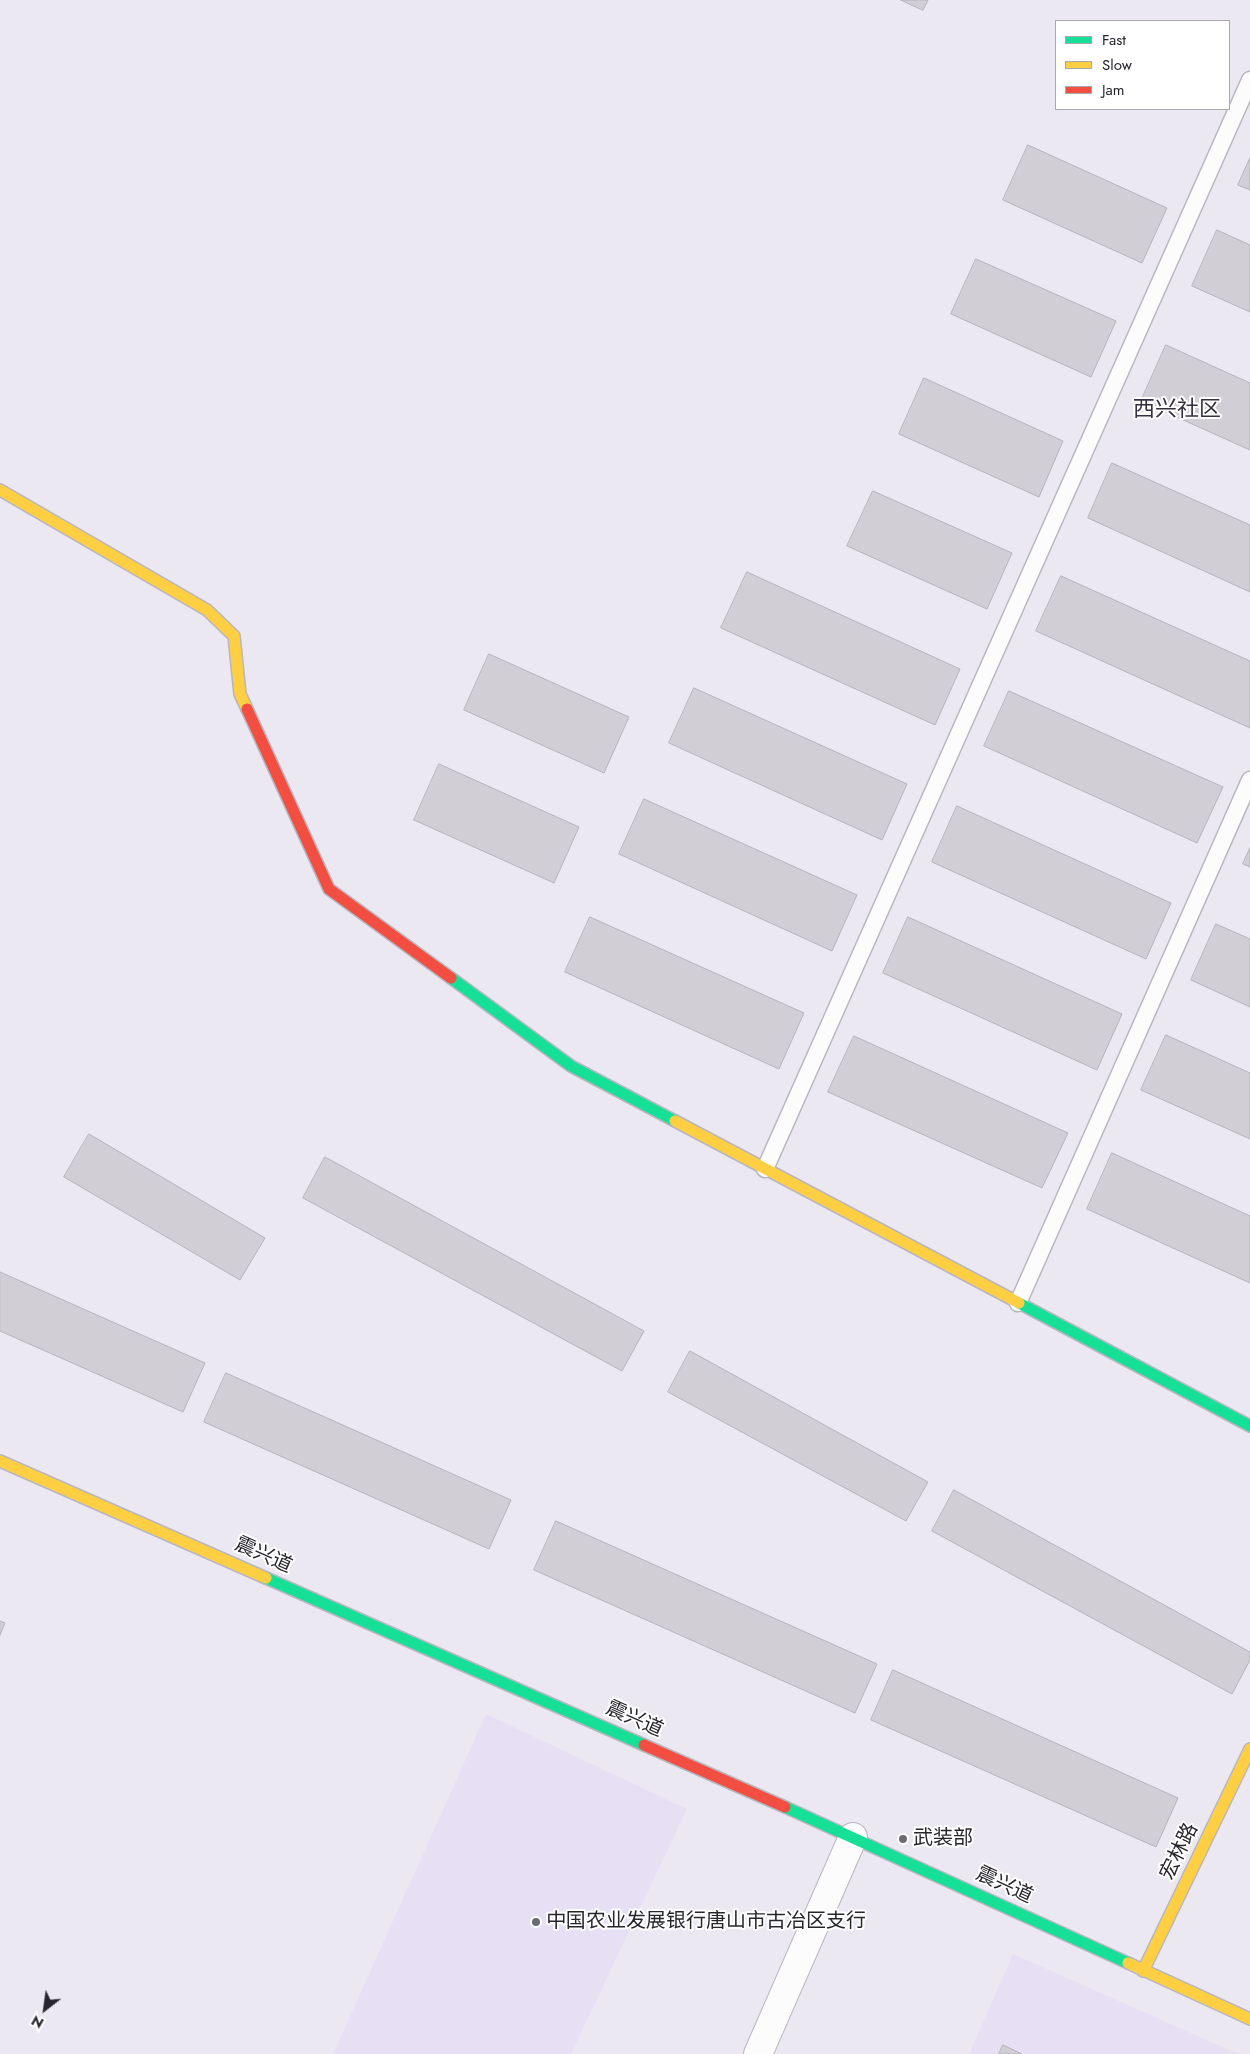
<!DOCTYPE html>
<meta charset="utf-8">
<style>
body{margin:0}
#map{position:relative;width:1250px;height:2054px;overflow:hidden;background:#ebe8f2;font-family:Jost,sans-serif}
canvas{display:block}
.legend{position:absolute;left:1055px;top:20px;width:175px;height:90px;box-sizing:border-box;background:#fff;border:1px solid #a9a8ab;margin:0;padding:6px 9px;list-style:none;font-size:15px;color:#28262d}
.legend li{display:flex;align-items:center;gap:10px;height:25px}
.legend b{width:25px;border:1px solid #a9a8ab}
.north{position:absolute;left:20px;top:1984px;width:50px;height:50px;-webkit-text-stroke:4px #fff;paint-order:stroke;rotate:210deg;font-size:14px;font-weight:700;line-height:20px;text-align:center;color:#28262d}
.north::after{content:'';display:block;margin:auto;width:18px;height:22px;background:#28262d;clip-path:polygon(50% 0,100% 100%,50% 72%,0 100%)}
</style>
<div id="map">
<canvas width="1250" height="2054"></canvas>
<ul class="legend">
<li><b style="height:6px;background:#16e098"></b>Fast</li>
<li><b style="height:6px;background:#ffcf43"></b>Slow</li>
<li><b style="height:6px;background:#f24e42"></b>Jam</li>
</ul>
<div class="north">N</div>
</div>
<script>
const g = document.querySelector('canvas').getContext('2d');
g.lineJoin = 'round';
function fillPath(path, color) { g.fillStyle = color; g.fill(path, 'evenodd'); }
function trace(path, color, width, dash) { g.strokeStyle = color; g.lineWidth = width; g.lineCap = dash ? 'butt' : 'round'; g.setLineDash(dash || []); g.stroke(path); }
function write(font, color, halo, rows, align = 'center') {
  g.font = font + ' Jost,"Noto Sans SC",sans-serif'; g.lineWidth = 4; g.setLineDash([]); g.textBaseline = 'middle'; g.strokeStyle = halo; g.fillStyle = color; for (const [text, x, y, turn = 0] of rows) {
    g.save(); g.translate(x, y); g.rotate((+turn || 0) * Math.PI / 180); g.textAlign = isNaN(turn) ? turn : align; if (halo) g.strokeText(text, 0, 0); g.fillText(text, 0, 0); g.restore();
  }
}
const built = new Path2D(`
 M486,1714L687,1809L571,2054H333Z
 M1013,1954L1238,2054H969Z`);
const building = new Path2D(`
 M901,0H928L923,10Z
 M1028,145L1167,208L1142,263L1003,200Z
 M1250,158V190L1238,185Z
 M1217,230L1250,245V312L1192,286Z
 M976,259L1116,321L1091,377L951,314Z
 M1166,345L1250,383V450L1141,401Z
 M924,378L1063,441L1039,497L899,434Z
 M1112,463L1250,525V592L1088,518Z
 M873,491L1012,553L987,609L847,546Z
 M747,572L960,669L935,725L721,628Z
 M1061,576L1250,661V728L1036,631Z
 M489,654L629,717L604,773L464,710Z
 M694,688L907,784L882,840L669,743Z
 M1009,691L1223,787L1197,843L984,746Z
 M439,764L579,827L554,883L414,820Z
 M644,799L857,895L832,951L619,854Z
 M957,806L1171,903L1146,959L932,862Z
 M1250,848V867L1243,864Z
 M590,917L804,1013L779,1069L565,972Z
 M908,917L1122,1014L1097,1070L883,973Z
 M1216,924L1250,939V1007L1191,980Z
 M1166,1035L1250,1073V1139L1141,1090Z
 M854,1036L1068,1133L1042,1188L828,1092Z
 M89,1134L265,1238L240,1280L64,1177Z
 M1112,1153L1250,1216V1283L1087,1209Z
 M325,1157L644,1331L622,1371L303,1198Z
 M0,1272L205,1363L183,1412L0,1331Z
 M690,1351L928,1482L906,1521L668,1392Z
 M226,1373L511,1500L489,1549L204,1422Z
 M954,1490L1250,1652V1660L1232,1694L932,1531Z
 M556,1521L877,1664L855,1713L534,1570Z
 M0,1621L5,1623L0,1635Z
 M893,1670L1178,1798L1156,1847L871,1720Z
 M1003,2045L1022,2054H999Z`);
const lane = new Path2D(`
 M765,1169L1250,80
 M1018,1303L1250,780`);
const street = new Path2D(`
 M758,2054L853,1837`);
const fast = new Path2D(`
 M451,978L571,1066L675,1121
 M1019,1303L1250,1426
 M266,1578L644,1745
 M785,1807L1128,1963`);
const slow = new Path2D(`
 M0,490L207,610L234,636L240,694L247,709
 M675,1121L1019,1303
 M0,1461L266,1578
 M1128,1963L1250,2019
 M1143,1971L1250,1749`);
const jam = new Path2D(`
 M247,709L329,889L451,978
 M644,1745L785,1807`);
const markers = [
 [903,1839,5,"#6c6a72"],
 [536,1922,5,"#6c6a72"]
];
const streetNames = [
 ["震兴道",263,1556,24],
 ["震兴道",634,1720,24],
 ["宏林路",1180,1852,-64],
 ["震兴道",1004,1886,25]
];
const poiNames = [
 ["武装部",913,1839],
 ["中国农业发展银行唐山市古冶区支行",546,1922]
];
const quarterNames = [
 ["西兴社区",1177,411]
];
fillPath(built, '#e7e0f4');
fillPath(building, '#d1ced6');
trace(building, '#b5b3ba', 1);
trace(lane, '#b8b6be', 19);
trace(street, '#b8b6be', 30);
trace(fast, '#b8b6be', 14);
trace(slow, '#b8b6be', 14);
trace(jam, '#b8b6be', 14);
trace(lane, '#fcfcfd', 16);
trace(street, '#fcfcfd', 28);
trace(fast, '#16e098', 11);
trace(slow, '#ffcf43', 11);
trace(jam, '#f24e42', 11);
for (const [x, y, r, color] of markers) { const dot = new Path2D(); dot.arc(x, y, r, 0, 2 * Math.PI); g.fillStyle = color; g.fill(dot); trace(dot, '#fff', 2); }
write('20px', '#28262d', '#fff', streetNames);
write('20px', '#28262d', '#fff', poiNames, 'left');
write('22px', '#35303f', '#fff', quarterNames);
</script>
